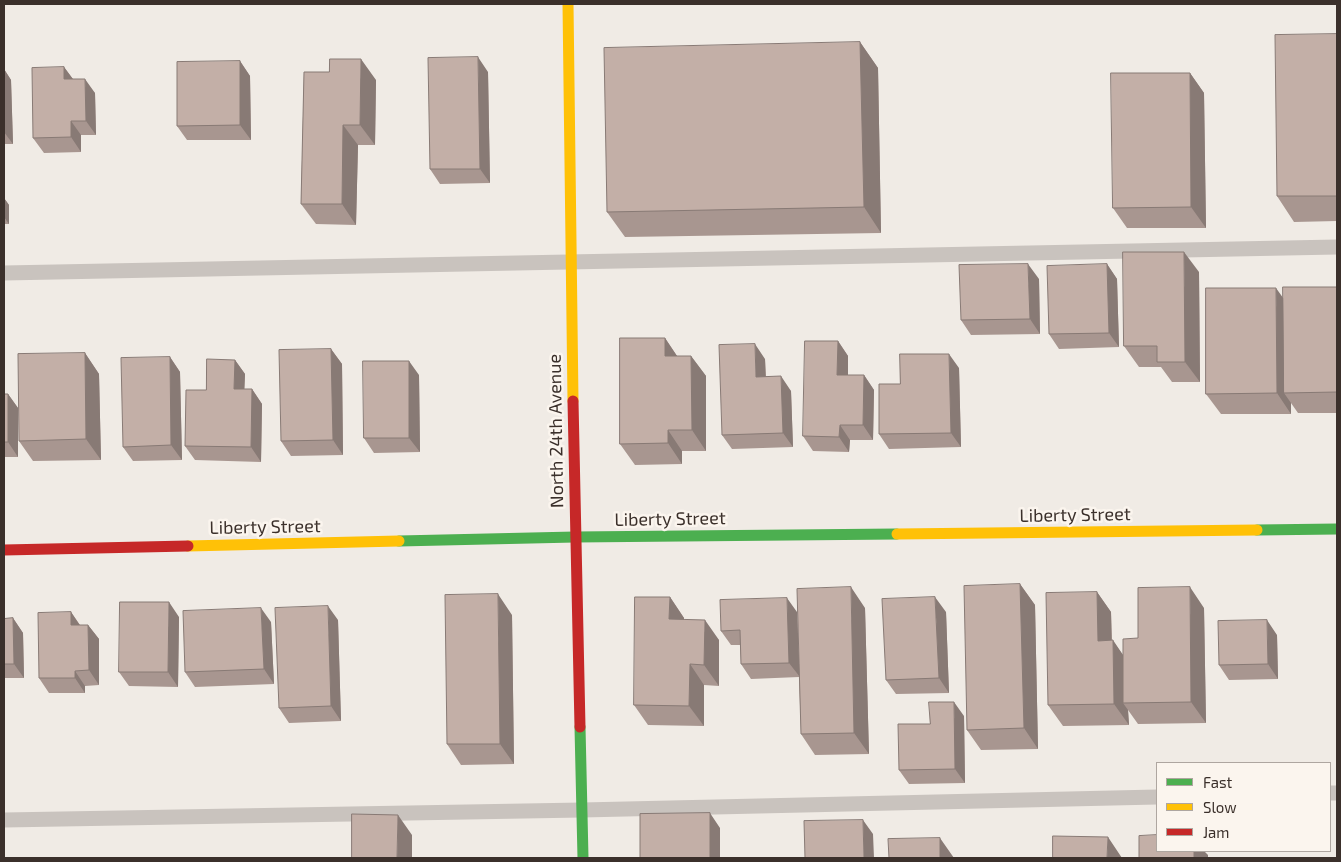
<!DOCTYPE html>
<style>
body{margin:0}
#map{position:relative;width:1341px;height:862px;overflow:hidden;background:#f0ebe5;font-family:"Exo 2",sans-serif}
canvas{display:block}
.frame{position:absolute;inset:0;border:5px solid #3b302b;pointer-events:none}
.legend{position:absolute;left:1156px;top:762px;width:175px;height:90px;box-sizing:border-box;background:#fbf5ee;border:1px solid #aea6a0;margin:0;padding:6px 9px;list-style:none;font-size:15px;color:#3b302b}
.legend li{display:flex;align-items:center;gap:10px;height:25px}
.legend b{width:25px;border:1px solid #aea6a0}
</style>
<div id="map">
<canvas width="1341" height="862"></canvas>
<div class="frame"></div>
<ul class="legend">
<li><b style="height:6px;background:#4caf50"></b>Fast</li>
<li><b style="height:6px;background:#ffc107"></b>Slow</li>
<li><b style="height:6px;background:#c62828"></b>Jam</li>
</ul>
</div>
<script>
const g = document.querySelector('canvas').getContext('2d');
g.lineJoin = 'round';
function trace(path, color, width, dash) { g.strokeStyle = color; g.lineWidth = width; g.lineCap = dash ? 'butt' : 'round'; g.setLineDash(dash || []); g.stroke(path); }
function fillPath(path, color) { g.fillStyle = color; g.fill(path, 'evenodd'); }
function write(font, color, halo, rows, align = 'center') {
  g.font = font + ' "Exo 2",sans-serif'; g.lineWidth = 5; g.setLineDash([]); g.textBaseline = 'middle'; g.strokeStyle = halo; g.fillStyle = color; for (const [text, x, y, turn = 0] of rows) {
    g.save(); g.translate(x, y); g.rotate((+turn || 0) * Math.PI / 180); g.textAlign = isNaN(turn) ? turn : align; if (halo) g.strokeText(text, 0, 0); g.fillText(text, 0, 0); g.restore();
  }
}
const lane = new Path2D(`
 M4,273L1337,247
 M1330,793H1337
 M4,820L582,810L1157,797`);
const fast = new Path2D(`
 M1257,530L1337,529
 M399,541L575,537L897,534
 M580,727L583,858`);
const slow = new Path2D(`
 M568,4L573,401
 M897,534L1257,530
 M188,546L399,541`);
const jam = new Path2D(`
 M573,401L580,727
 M4,550L188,546`);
const wall = new Path2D(`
 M1337,34V221L1294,222L1277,196Z
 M860,42L878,68L881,233L625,237L607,212Z
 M240,61L250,76L251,140H187L177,126Z
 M64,67L73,79L95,93L96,135H81V152L44,153L33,138Z
 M4,69L11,80L13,144H4Z
 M304,72L376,80L375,145H358L356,225L316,224L301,204Z
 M488,72L490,183L440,184L430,169Z
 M1190,73L1204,93L1206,228H1127L1113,208Z
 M4,198L9,205V224H4Z
 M1107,264L1117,279L1119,347L1059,349L1049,334Z
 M1199,272L1200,382H1172L1161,367H1139L1124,346Z
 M1039,279L1040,334L971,335L961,320Z
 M1337,287V413H1298L1291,403V414H1221L1206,394L1283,298Z
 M665,338L677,356H691L706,376V451H682V464L635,465L620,444Z
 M838,341L848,356V375H864L874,390L873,440H850L849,452L813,451L803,436Z
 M331,349L342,364L343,455L291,456L281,441Z
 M85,353L99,374L101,460L33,461L19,441Z
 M170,357L180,372L182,460L133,461L123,447Z
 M765,359L766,376L791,391L793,447L732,449L722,435Z
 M235,360L245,374L244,389H252L262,404L261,462L195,460L185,446L206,390Z
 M959,368L961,447L889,449L879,434L900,384Z
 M419,375L420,452L374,453L364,438Z
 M4,394H8L18,408V457H4Z
 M1020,584L1035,605L1038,749L981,750L967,730Z
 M1097,592L1111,612L1112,640L1123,655L1138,638L1204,608L1206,723L1138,724L1128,710L1129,725L1063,726L1048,705Z
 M670,597L684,618V620L719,640V686L704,685V726L648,725L634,705Z
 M865,608L869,754L815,755L801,734L799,677L751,679L741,664L740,645H731L721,631L797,612L799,664Z
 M71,612L80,625H88L99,639V685L85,686V693H49L39,678Z
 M946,612L949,693L896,694L886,680Z
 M512,615L514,764L461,765L447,744Z
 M179,617L178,687L129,686L119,672Z
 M13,618L23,633L24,678H4V619Z
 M338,620L341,721L289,723L279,708Z
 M271,622L274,684L195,687L185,672Z
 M1277,635L1278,679L1229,680L1219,665Z
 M964,716L965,783L909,784L899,770L930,724Z`);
const shadedWall = new Path2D(`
 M860,42L878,68L881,233L864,207Z
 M478,57L488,72L490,183L480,169Z
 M361,59L376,80L375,145L360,125Z
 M240,61L250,76L251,140L240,125Z
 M64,67L75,82L64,79Z
 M4,69L11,80L13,144L4,132Z
 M1190,73L1204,93L1206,228L1191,207Z
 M85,79L95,93L96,135L86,121Z
 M71,121L81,135V152L71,137Z
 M343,125L358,145L356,225L342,204Z
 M4,198L9,205V224L4,217Z
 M1184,252L1199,272L1200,382L1185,362Z
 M1028,264L1039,279L1040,334L1030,319Z
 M1107,264L1117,279L1119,347L1109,333Z
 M1276,288L1291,309L1284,393L1291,403V414L1277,393Z
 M665,338L679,359L665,356Z
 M838,341L848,356V389L837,375Z
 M755,344L765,359L766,391L756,377Z
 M331,349L342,364L343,455L333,440Z
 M85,353L99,374L101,460L86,439Z
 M949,354L959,368L961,447L951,433Z
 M691,356L706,376V451L692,430Z
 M170,357L180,372L182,460L171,445Z
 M235,360L245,374L244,403L234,389Z
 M409,361L419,375L420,452L409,438Z
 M864,375L874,390L873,440L863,425Z
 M781,376L791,391L793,447L783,433Z
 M252,389L262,404L261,462L251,447Z
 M8,394L18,408V457L8,442Z
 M840,425L850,440L849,452L839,437Z
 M668,430L682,451V464L668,443Z
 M1020,584L1035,605L1038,749L1024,728Z
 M851,587L865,608L869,754L854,733Z
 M1190,587L1204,608L1206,723L1191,702Z
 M1097,592L1111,612L1112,661L1098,641Z
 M498,594L512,615L514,764L500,744Z
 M670,597L684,618L683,640L669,619Z
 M935,597L946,612L949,693L939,678Z
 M787,598L797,612L800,677L789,663Z
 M169,602L179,617L178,687L168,672Z
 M328,606L338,620L341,721L331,706Z
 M261,608L271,622L274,684L264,669Z
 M71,612L81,627L71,625Z
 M13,618L23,633L24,678L14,664Z
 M705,620L719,640V686L704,665Z
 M1267,620L1277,635L1278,679L1268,664Z
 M88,625L99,639V685L89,670Z
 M1113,640L1127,661L1123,703L1128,710L1129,725L1114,704Z
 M690,664L704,685V726L689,706Z
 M75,671L85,686V693L75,678Z
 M954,702L964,716L965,783L955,769Z
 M710,813L720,828V858H710Z
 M398,815L412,835V858H397Z
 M863,820L873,834L874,858H864Z
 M1108,837L1122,858H1107Z
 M940,838L954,858H940Z
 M1194,851H1204L1208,855V858H1194Z`);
const building = new Path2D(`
 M1337,34V196H1277L1275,35Z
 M860,42L864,207L607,212L604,48Z
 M478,57L480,169H430L428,58Z
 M330,59H361L360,125H343L342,204H301L304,72H329Z
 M240,61V125L177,126V62Z
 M64,67V79H85L86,121H71V137L33,138L32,68Z
 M1111,73H1190L1191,207L1113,208Z
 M1123,252H1184L1185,362H1157V346H1124Z
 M1028,264L1030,319L961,320L959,265Z
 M1107,264L1109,333L1049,334L1047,266Z
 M1283,287H1337V392L1284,393Z
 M1206,288H1276L1277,393L1206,394Z
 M620,338H665V356H691L692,430H668V443L620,444Z
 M805,341H838L837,375H864L863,425H840L839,437L803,436Z
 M755,344L756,377L781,376L783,433L722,435L719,345Z
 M331,349L333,440L281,441L279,350Z
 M85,353L86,439L19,441L18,354Z
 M900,354H949L951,433L879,434V384H900Z
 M170,357L171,445L123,447L121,358Z
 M207,359L235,360L234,389H252L251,447L185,446L186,390H206Z
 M363,361H409V438H364Z
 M4,394H8V442H4Z
 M1020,584L1024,728L967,730L964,586Z
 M851,587L854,733L801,734L797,589Z
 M1190,587L1191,702L1123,703V639L1138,638V588Z
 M1097,592L1098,641L1113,640L1114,704L1048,705L1046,593Z
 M498,594L500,744H447L445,595Z
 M635,597H670L669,619L705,620L704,665L690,664L689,706L634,705Z
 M935,597L939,678L886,680L882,599Z
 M787,598L789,663L741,664L740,630L721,631L720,600Z
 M120,602H169L168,672H119Z
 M328,606L331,706L279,708L275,608Z
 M261,608L264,669L185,672L183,611Z
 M71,612V625H88L89,670L75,671V678H39L38,613Z
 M13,618L14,664H4V619Z
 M1267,620L1268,664L1219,665L1218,621Z
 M929,702H954L955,769L899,770L898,724H930Z
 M710,813V858H640V814Z
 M352,814L398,815L397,858H352Z
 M863,820L864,858H805L804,821Z
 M1157,835V851H1194V858H1139V836Z
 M1053,836L1108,837L1107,858H1053Z
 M940,838V858H889L888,839Z`);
const streetNames = [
 ["North 24th Avenue",556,431,-91],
 ["Liberty Street",1075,515,-1],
 ["Liberty Street",670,519,-1],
 ["Liberty Street",265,527,-1]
];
trace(lane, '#c9c3be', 15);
trace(fast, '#4caf50', 11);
trace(slow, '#ffc107', 11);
trace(jam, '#c62828', 11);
fillPath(wall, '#a89690');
fillPath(shadedWall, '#887a75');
fillPath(building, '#c3afa7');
trace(building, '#887a75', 1);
write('18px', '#3b302b', '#fbf5ee', streetNames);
</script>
